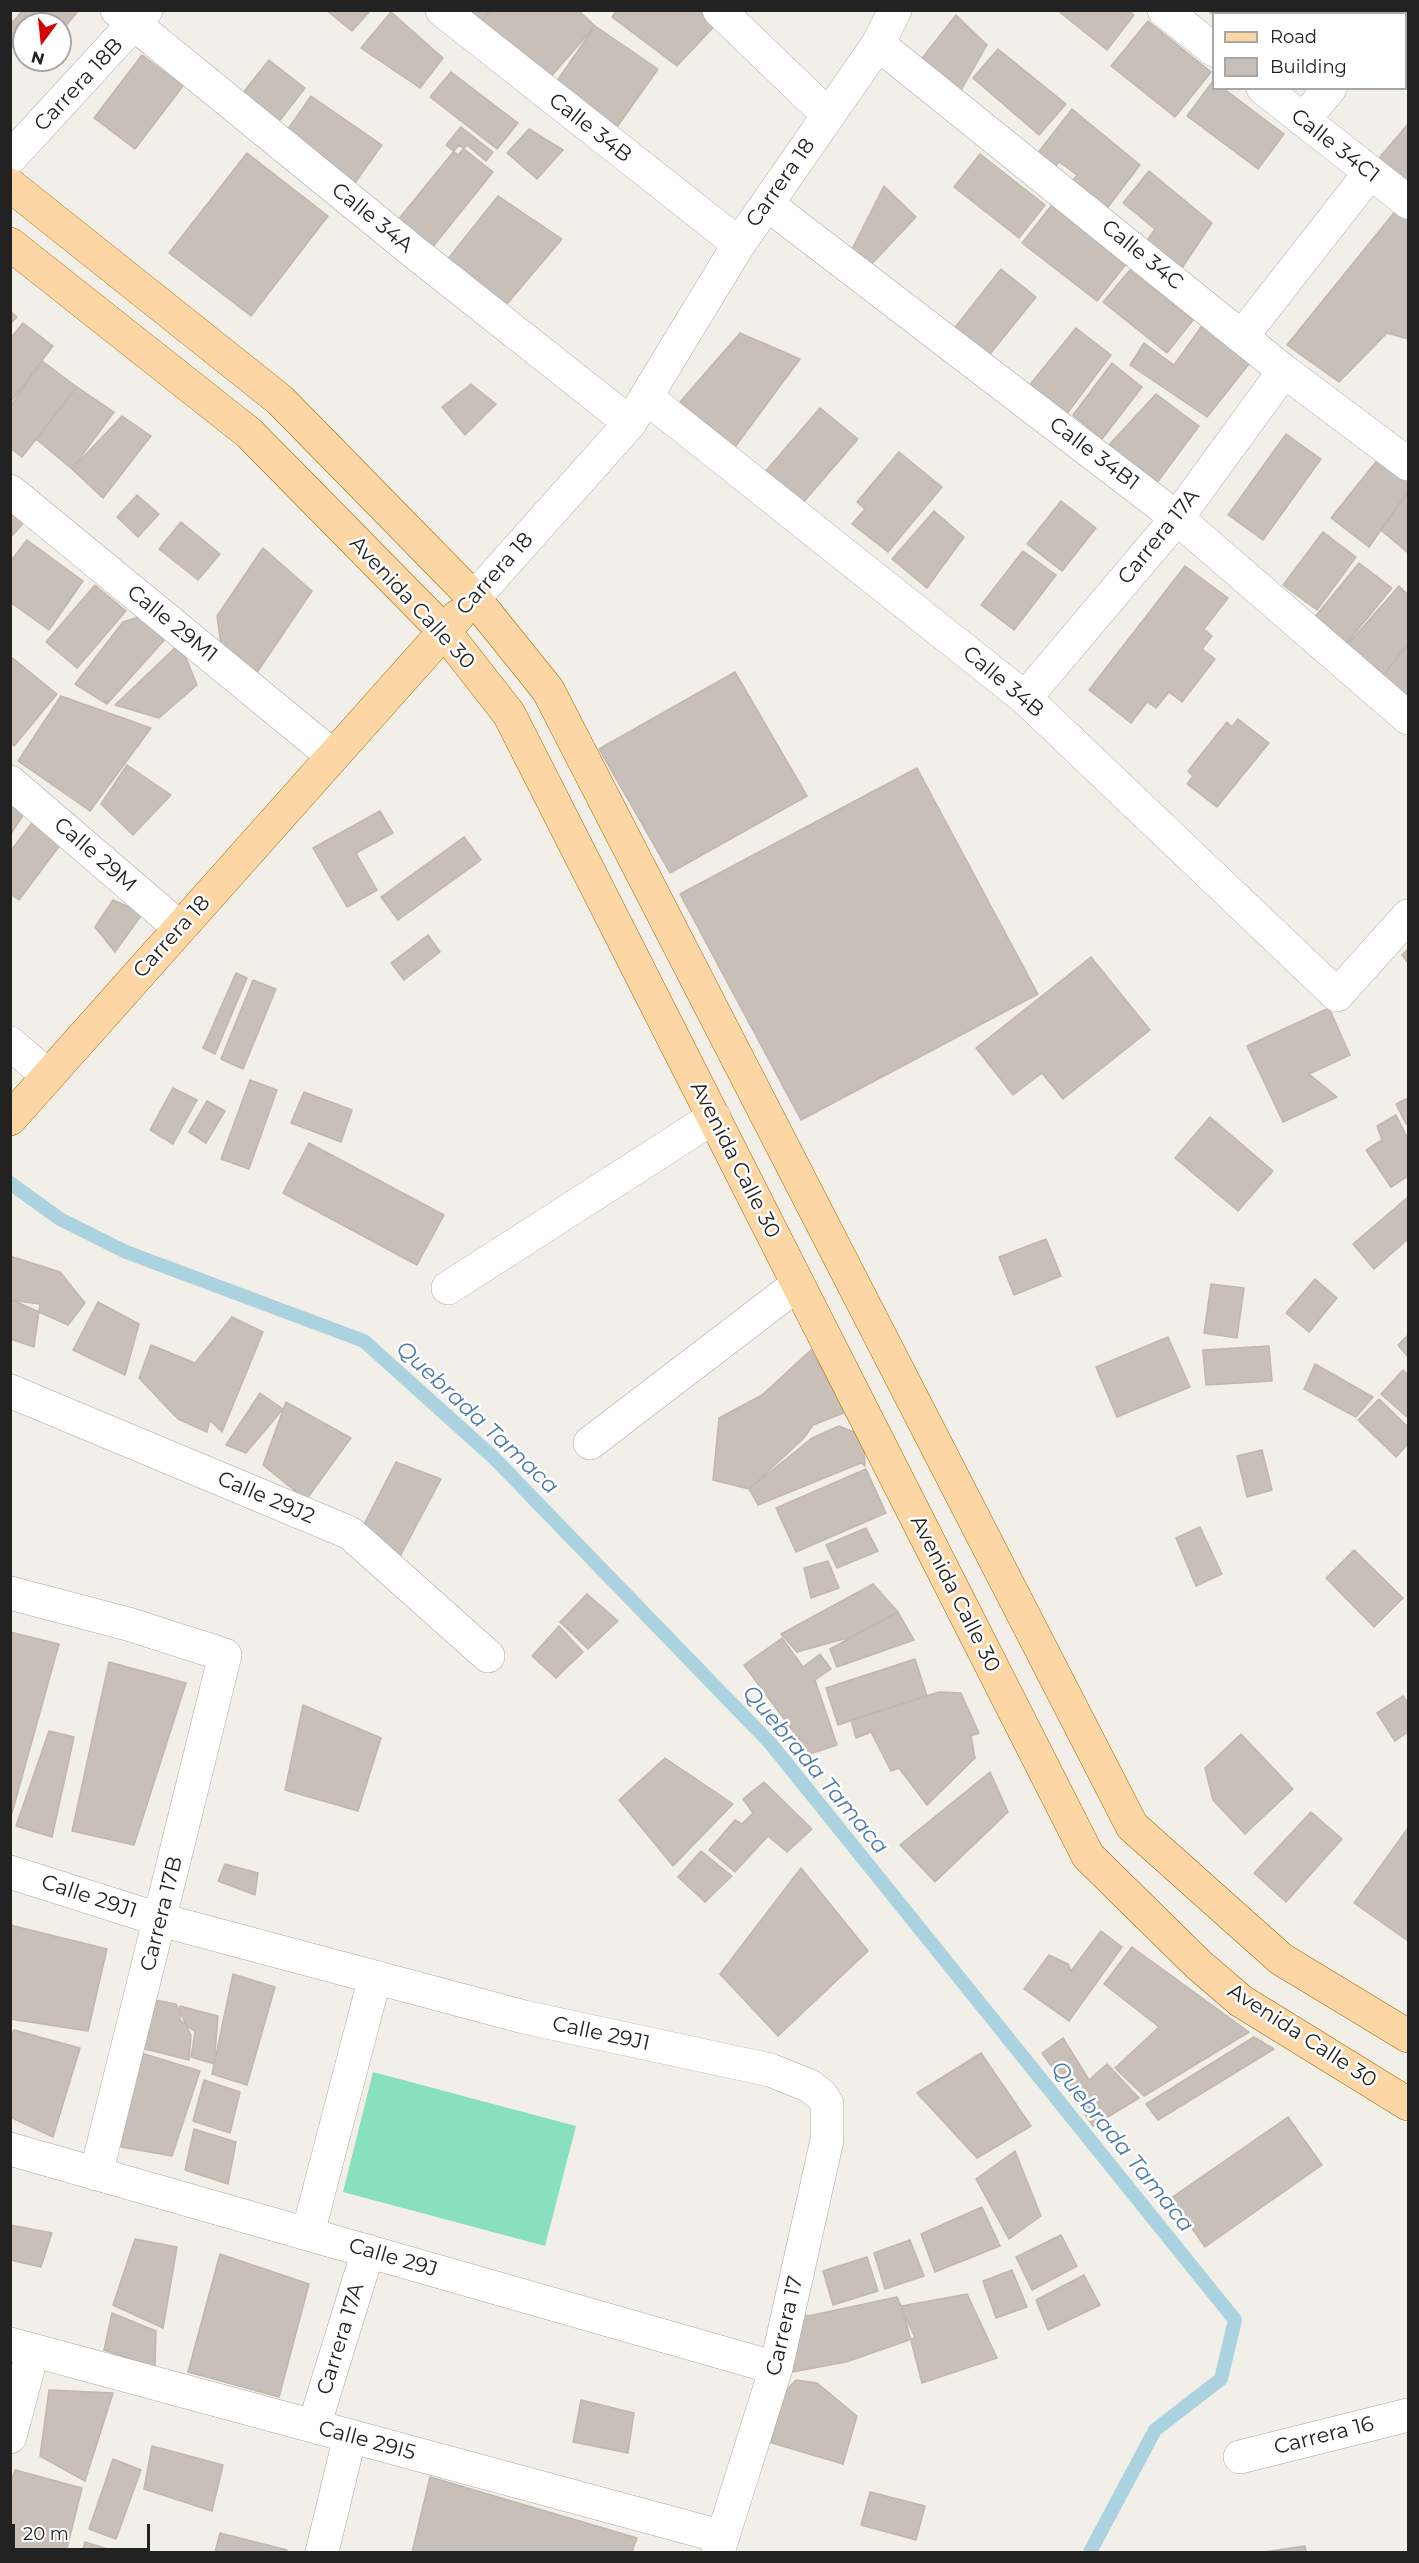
<!DOCTYPE html>
<style>
body{margin:0}
#map{position:relative;width:1419px;height:2563px;overflow:hidden;background:#f2efe9;font-family:Montserrat,sans-serif}
canvas{display:block}
.frame{position:absolute;inset:0;border:12px solid #222;pointer-events:none}
.legend{position:absolute;left:1212px;top:12px;width:195px;height:78px;box-sizing:border-box;background:#fff;border:2px solid #a7a7a7;margin:0;padding:8px 10px;list-style:none;font-size:18px;color:#222}
.legend li{display:flex;align-items:center;gap:12px;height:30px}
.legend b{width:30px;border:2px solid #a7a7a7}
.north{position:absolute;left:12px;top:12px;width:60px;height:60px;box-sizing:border-box;background:#fff;border:2px solid #a7a7a7;border-radius:50%;rotate:195deg;font-size:16px;font-weight:700;line-height:24px;text-align:center;color:#222}
.north::after{content:'';display:block;margin:auto;width:21px;height:27px;background:#d40000;clip-path:polygon(50% 0,100% 100%,50% 72%,0 100%)}
.scale{position:absolute;left:12px;top:2524px;width:138px;height:27px;box-sizing:border-box;border:3px solid #222;border-top:0;padding-left:8px;font-size:18px;line-height:21px;white-space:nowrap;color:#222;-webkit-text-stroke:4px #fff;paint-order:stroke}
</style>
<div id="map">
<canvas width="1419" height="2563"></canvas>
<div class="frame"></div>
<ul class="legend">
<li><b style="height:8px;background:#fcd6a4"></b>Road</li>
<li><b style="height:16px;background:#c7bfb8"></b>Building</li>
</ul>
<div class="north">N</div>
<div class="scale">20 m</div>
</div>
<script>
const g = document.querySelector('canvas').getContext('2d');
g.lineJoin = 'round';
function fillPath(path, color) { g.fillStyle = color; g.fill(path, 'evenodd'); }
function trace(path, color, width, dash) { g.strokeStyle = color; g.lineWidth = width; g.lineCap = dash ? 'butt' : 'round'; g.setLineDash(dash || []); g.stroke(path); }
function write(font, color, halo, rows, align = 'center') {
  g.font = font + ' Montserrat,sans-serif'; g.lineWidth = 5; g.setLineDash([]); g.textBaseline = 'middle'; g.strokeStyle = halo; g.fillStyle = color; for (const [text, x, y, turn = 0] of rows) {
    g.save(); g.translate(x, y); g.rotate((+turn || 0) * Math.PI / 180); g.textAlign = isNaN(turn) ? turn : align; if (halo) g.strokeText(text, 0, 0); g.fillText(text, 0, 0); g.restore();
  }
}
const pitch = new Path2D(`
 M373,2072L576,2126L545,2246L343,2192Z`);
const stream = new Path2D(`
 M10,1183L60,1219L126,1252L364,1341L494,1458L771,1744L1235,2320L1221,2379L1155,2430L1090,2552`);
const building = new Path2D(`
 M23,10H79L60,33V24H24V57L10,45V25Z
 M326,10H371L352,31Z
 M459,10H490L483,20L469,18Z
 M491,10H578L595,26L542,87L475,28Z
 M617,10H712L722,18L677,66L612,17Z
 M1057,10H1128L1134,15L1107,50Z
 M1207,10H1266L1264,14L1214,16Z
 M391,12L443,58L420,88L361,48Z
 M956,15L987,45L960,92L919,62Z
 M1148,21L1211,72L1175,117L1111,66Z
 M595,26L658,69L610,137L548,94Z
 M998,49L1066,104L1039,135L973,78Z
 M142,55L183,86L135,149L94,118Z
 M269,60L305,88L274,128L238,99Z
 M451,72L518,123L497,149L430,97Z
 M1213,81L1214,88H1223L1284,134L1258,169L1187,116Z
 M311,96L382,145L352,187L286,132Z
 M1072,109L1140,165L1105,211L1070,184L1077,175L1059,162L1053,169L1037,154Z
 M1408,124V182L1379,158Z
 M461,127L493,152L486,161L467,145L458,155L446,145Z
 M529,129L563,150L537,179L507,153Z
 M459,145L493,172L431,249L397,221Z
 M247,153L328,216L251,316L169,253Z
 M980,154L1045,205L1019,238L954,187Z
 M1149,171L1212,223L1180,271L1144,245L1155,229L1123,203Z
 M884,186L916,217L866,270L849,255Z
 M498,196L562,239L501,311L443,265Z
 M1059,196L1134,254L1097,301L1022,243Z
 M1397,209L1408,219V339L1387,333L1339,382L1287,345Z
 M1001,269L1036,297L986,359L953,330Z
 M1130,270L1193,320L1167,353L1103,302Z
 M10,311L17,317L10,324Z
 M1206,320L1253,359L1207,417L1130,365L1144,343L1174,365Z
 M23,323L53,346L10,403V339Z
 M1076,328L1111,355L1066,415L1028,387Z
 M740,333L800,359L735,447L680,402Z
 M42,361L77,387L22,457L10,448V407Z
 M1112,363L1142,387L1102,439L1073,415Z
 M471,384L496,404L465,435L442,407Z
 M77,387L114,412L72,469L36,439Z
 M1156,394L1199,426L1156,484L1108,446Z
 M820,408L858,439L801,505L764,473Z
 M122,416L151,436L103,498L72,469Z
 M1286,434L1321,459L1263,540L1228,515Z
 M899,452L942,487L888,552L852,524L865,509L857,502Z
 M1383,453L1408,472V491L1369,547L1331,518Z
 M1408,492V553L1381,530Z
 M137,495L159,514L138,537L117,517Z
 M1061,501L1096,528L1062,571L1027,544Z
 M10,509L27,519L10,538Z
 M934,511L964,537L927,588L892,559Z
 M181,522L220,554L198,580L159,549Z
 M1323,532L1356,557L1317,610L1283,585Z
 M27,540L83,581L49,630L10,602V562Z
 M263,548L312,591L254,677L221,645L217,616Z
 M1023,551L1056,575L1014,630L981,605Z
 M1359,563L1392,588L1347,643L1314,618Z
 M1185,566L1228,598L1204,629L1212,636L1202,649L1215,659L1182,702L1169,692L1156,708L1147,702L1131,723L1089,690Z
 M95,585L126,611L77,668L46,642Z
 M1399,586L1408,595V644L1378,682L1341,652Z
 M142,616L167,637L107,704L75,684L123,622Z
 M180,643L197,685L159,718L115,705Z
 M1408,644V708L1378,682Z
 M10,656L57,694L14,746L10,743Z
 M735,672L807,796L670,873L599,749Z
 M61,696L151,728L90,811L18,761Z
 M1238,719L1269,743L1217,807L1187,784L1193,776L1188,771L1227,722L1232,727Z
 M127,765L171,795L133,835L101,804Z
 M917,768L1038,994L801,1120L680,894Z
 M10,794L28,808L10,835Z
 M380,811L393,833L356,853L377,890L347,907L313,848Z
 M37,816L66,837L19,900L10,894V852Z
 M464,837L481,860L398,920L381,897Z
 M113,900L143,913L115,952L95,927Z
 M428,935L440,952L404,980L391,963Z
 M1408,949V963L1402,955Z
 M1091,957L1150,1030L1063,1099L1042,1073L1013,1095L976,1048Z
 M236,973L247,978L215,1054L203,1048Z
 M253,980L276,989L243,1069L221,1059Z
 M1329,1008L1350,1055L1309,1074L1337,1097L1283,1122L1247,1046Z
 M250,1080L277,1090L249,1169L221,1159Z
 M173,1088L197,1100L173,1144L150,1130Z
 M304,1092L352,1110L341,1142L291,1123Z
 M1408,1098V1123L1406,1124L1396,1104Z
 M207,1101L225,1111L206,1143L189,1132Z
 M1396,1115L1408,1139V1176L1391,1187L1366,1150L1382,1140L1377,1126Z
 M1210,1117L1273,1171L1238,1211L1175,1158Z
 M309,1143L444,1215L417,1265L283,1193Z
 M1408,1197V1239L1374,1269L1353,1244Z
 M1046,1239L1061,1276L1014,1295L999,1257Z
 M10,1256L60,1272L85,1303L68,1325L10,1299Z
 M1315,1279L1337,1298L1309,1332L1286,1313Z
 M1211,1284L1244,1288L1237,1338L1204,1333Z
 M10,1300L40,1304L34,1347L10,1339Z
 M98,1302L139,1324L125,1375L73,1350Z
 M232,1317L263,1332L222,1432L210,1420L207,1432L178,1419L139,1378L151,1345L195,1363Z
 M1408,1335V1357L1398,1345Z
 M1168,1337L1190,1387L1117,1417L1096,1367Z
 M1269,1346L1272,1381L1206,1385L1203,1350Z
 M811,1350L846,1412L813,1425L803,1439L749,1489L713,1480L719,1418L762,1395Z
 M1315,1364L1373,1397L1356,1417L1304,1389Z
 M1403,1370L1408,1375V1418L1381,1394Z
 M260,1393L283,1409L246,1453L226,1445Z
 M1379,1399L1408,1427V1444L1396,1457L1358,1420Z
 M286,1402L351,1438L306,1500L263,1465Z
 M839,1426L863,1436L865,1466L861,1463L758,1505L749,1489L812,1438Z
 M1262,1450L1272,1490L1247,1497L1237,1456Z
 M396,1462L441,1479L396,1564L360,1532Z
 M866,1469L886,1513L796,1552L776,1508Z
 M1200,1527L1222,1574L1196,1586L1176,1538Z
 M866,1528L878,1551L837,1568L826,1545Z
 M1354,1550L1403,1598L1374,1627L1326,1578Z
 M828,1561L839,1588L811,1598L804,1568Z
 M873,1584L898,1612L851,1637L797,1652L781,1634Z
 M587,1594L618,1621L588,1649L560,1622Z
 M898,1612L914,1640L837,1667L830,1649Z
 M559,1626L583,1652L556,1678L532,1656Z
 M10,1632L59,1644L12,1813L10,1812Z
 M782,1638L803,1667L820,1654L831,1669L815,1680L837,1745L810,1754L744,1665Z
 M915,1659L927,1696L838,1725L826,1688Z
 M109,1662L186,1683L134,1845L72,1831Z
 M939,1692L961,1693L979,1733L971,1736L975,1758L927,1805L899,1768L891,1771L871,1732L856,1738L851,1720Z
 M1403,1696L1408,1703V1732L1395,1741L1377,1713Z
 M303,1705L381,1738L358,1811L285,1790Z
 M49,1731L74,1737L52,1837L16,1826Z
 M1241,1734L1293,1789L1245,1834L1213,1800L1205,1768Z
 M665,1758L733,1804L673,1866L619,1800Z
 M990,1772L1008,1812L935,1882L900,1845Z
 M764,1782L812,1829L787,1852L768,1836L735,1872L709,1850L735,1820L742,1824L753,1813L743,1799Z
 M1311,1812L1342,1839L1286,1902L1254,1873Z
 M1408,1828V1941L1354,1903Z
 M701,1851L732,1876L705,1902L678,1877Z
 M225,1864L258,1873L255,1895L218,1881Z
 M801,1868L868,1951L778,2036L720,1974Z
 M10,1925L107,1949L88,2031L10,2019Z
 M1101,1931L1122,1947L1069,2021L1024,1989L1049,1955L1068,1964L1071,1971Z
 M1132,1947L1249,2032L1144,2096L1115,2068L1159,2027L1104,1984Z
 M233,1974L275,1987L247,2085L212,2074Z
 M144,1998L176,2004L191,2035L189,2060L145,2049L136,2040Z
 M180,2006L218,2016L214,2064L191,2057L195,2032L180,2020Z
 M14,2030L80,2048L53,2137L10,2117V2038Z
 M1254,2037L1274,2049L1158,2120L1146,2104Z
 M1063,2038L1089,2080L1107,2064L1139,2098L1093,2126L1042,2053Z
 M138,2052L200,2071L172,2156L121,2147Z
 M981,2053L1031,2126L977,2158L917,2093Z
 M204,2080L240,2092L230,2133L193,2121Z
 M1288,2117L1322,2165L1205,2247L1171,2198Z
 M194,2129L236,2142L228,2184L185,2170Z
 M1015,2151L1041,2216L1009,2239L976,2179Z
 M982,2207L1000,2246L935,2272L921,2234Z
 M10,2225L52,2233L41,2267L10,2260Z
 M1061,2235L1077,2266L1032,2290L1016,2257Z
 M135,2239L177,2247L163,2328L113,2305Z
 M910,2240L924,2276L885,2289L874,2253Z
 M220,2254L309,2284L279,2397L188,2372Z
 M867,2257L878,2291L833,2305L823,2271Z
 M1012,2270L1027,2307L996,2318L983,2281Z
 M1084,2275L1100,2305L1048,2330L1036,2300Z
 M967,2294L997,2358L922,2383L902,2306Z
 M897,2297L915,2338L846,2362L787,2373L795,2310L808,2316Z
 M112,2313L156,2331L155,2367L104,2350Z
 M796,2380L817,2383L857,2416L843,2464L762,2440L774,2403Z
 M49,2390L113,2393L85,2481L40,2456Z
 M581,2400L634,2413L628,2453L573,2442Z
 M152,2446L223,2465L212,2511L144,2489Z
 M113,2459L141,2470L116,2539L89,2529Z
 M15,2470L82,2488L66,2552H10V2486Z
 M430,2477L637,2538L632,2552H412Z
 M870,2492L925,2506L916,2540L861,2525Z
 M220,2533L287,2550L286,2552H215Z
 M85,2542L117,2552H82Z
 M1305,2546L1306,2552H1263Z`);
const minor = new Path2D(`
 M117,10L414,252L630,423
 M442,10L739,244
 M719,10L828,115
 M1164,10L1214,50
 M1394,14L1396,10
 M878,44L1284,371L1408,464
 M1263,88L1408,202
 M1303,120L1330,88
 M10,158L146,10
 M767,204L1177,518L1408,718
 M1243,335L1369,174
 M646,397L1025,698L1337,995L1408,916
 M10,491L333,756
 M474,598L630,423L739,244L878,44L895,10
 M1025,698L1177,518L1284,371
 M10,782L180,928
 M10,1043L48,1076
 M448,1288L714,1117
 M10,1391L350,1533L488,1656
 M590,1443L798,1284
 M10,1593L128,1624L225,1655L96,2174
 M10,1872L161,1920L524,2017L770,2070L810,2086L822,2096L827,2104V2140L776,2368L718,2552
 M10,2149L776,2368
 M308,2233L375,1977
 M10,2344L723,2537
 M314,2426L368,2251
 M10,2437L33,2350
 M1240,2457L1408,2415
 M322,2552L350,2436`);
const major = new Path2D(`
 M10,185L280,400L474,598L548,690L1132,1826L1281,1959L1408,2036
 M10,244L249,433L444,631L509,714L1088,1856L1199,1965L1241,2001L1408,2104
 M10,1119L458,616`);
const streetNames = [
 ["Carrera 18B",79,85,-47],
 ["Calle 34B",590,128,38],
 ["Calle 34C1",1335,146,38],
 ["Carrera 18",781,183,-55],
 ["Calle 34A",372,218,39],
 ["Calle 34C",1142,255,39],
 ["Calle 34B1",1094,454,37],
 ["Carrera 17A",1159,537,-51],
 ["Carrera 18",495,574,-48],
 ["Avenida Calle 30",412,603,47],
 ["Calle 29M1",172,624,39],
 ["Calle 34B",1003,682,40],
 ["Calle 29M",95,855,41],
 ["Carrera 18",172,937,-48],
 ["Avenida Calle 30",735,1160,63],
 ["Calle 29J2",266,1498,23],
 ["Avenida Calle 30",955,1594,63],
 ["Calle 29J1",89,1897,18],
 ["Carrera 17B",162,1914,-76],
 ["Calle 29J1",601,2034,12],
 ["Avenida Calle 30",1302,2036,33],
 ["Calle 29J",393,2258,16],
 ["Carrera 17",785,2326,-77],
 ["Carrera 17A",341,2339,-73],
 ["Carrera 16",1324,2436,-14],
 ["Calle 29I5",367,2441,15]
];
const waterNames = [
 ["Quebrada Tamaca",477,1418,43],
 ["Quebrada Tamaca",815,1770,50],
 ["Quebrada Tamaca",1122,2147,51]
];
fillPath(pitch, '#88e0be');
trace(stream, '#aad3df', 14);
fillPath(building, '#c7bfb8');
trace(building, '#c4b6ab', 1.5);
trace(minor, '#a9a9a9', 34);
trace(major, '#a06b00', 34);
trace(minor, '#fff', 33);
trace(major, '#fcd6a4', 33);
write('21px', '#222', '#fff', streetNames);
write('italic 22px', '#4a7aab', '#fff', waterNames);
</script>
